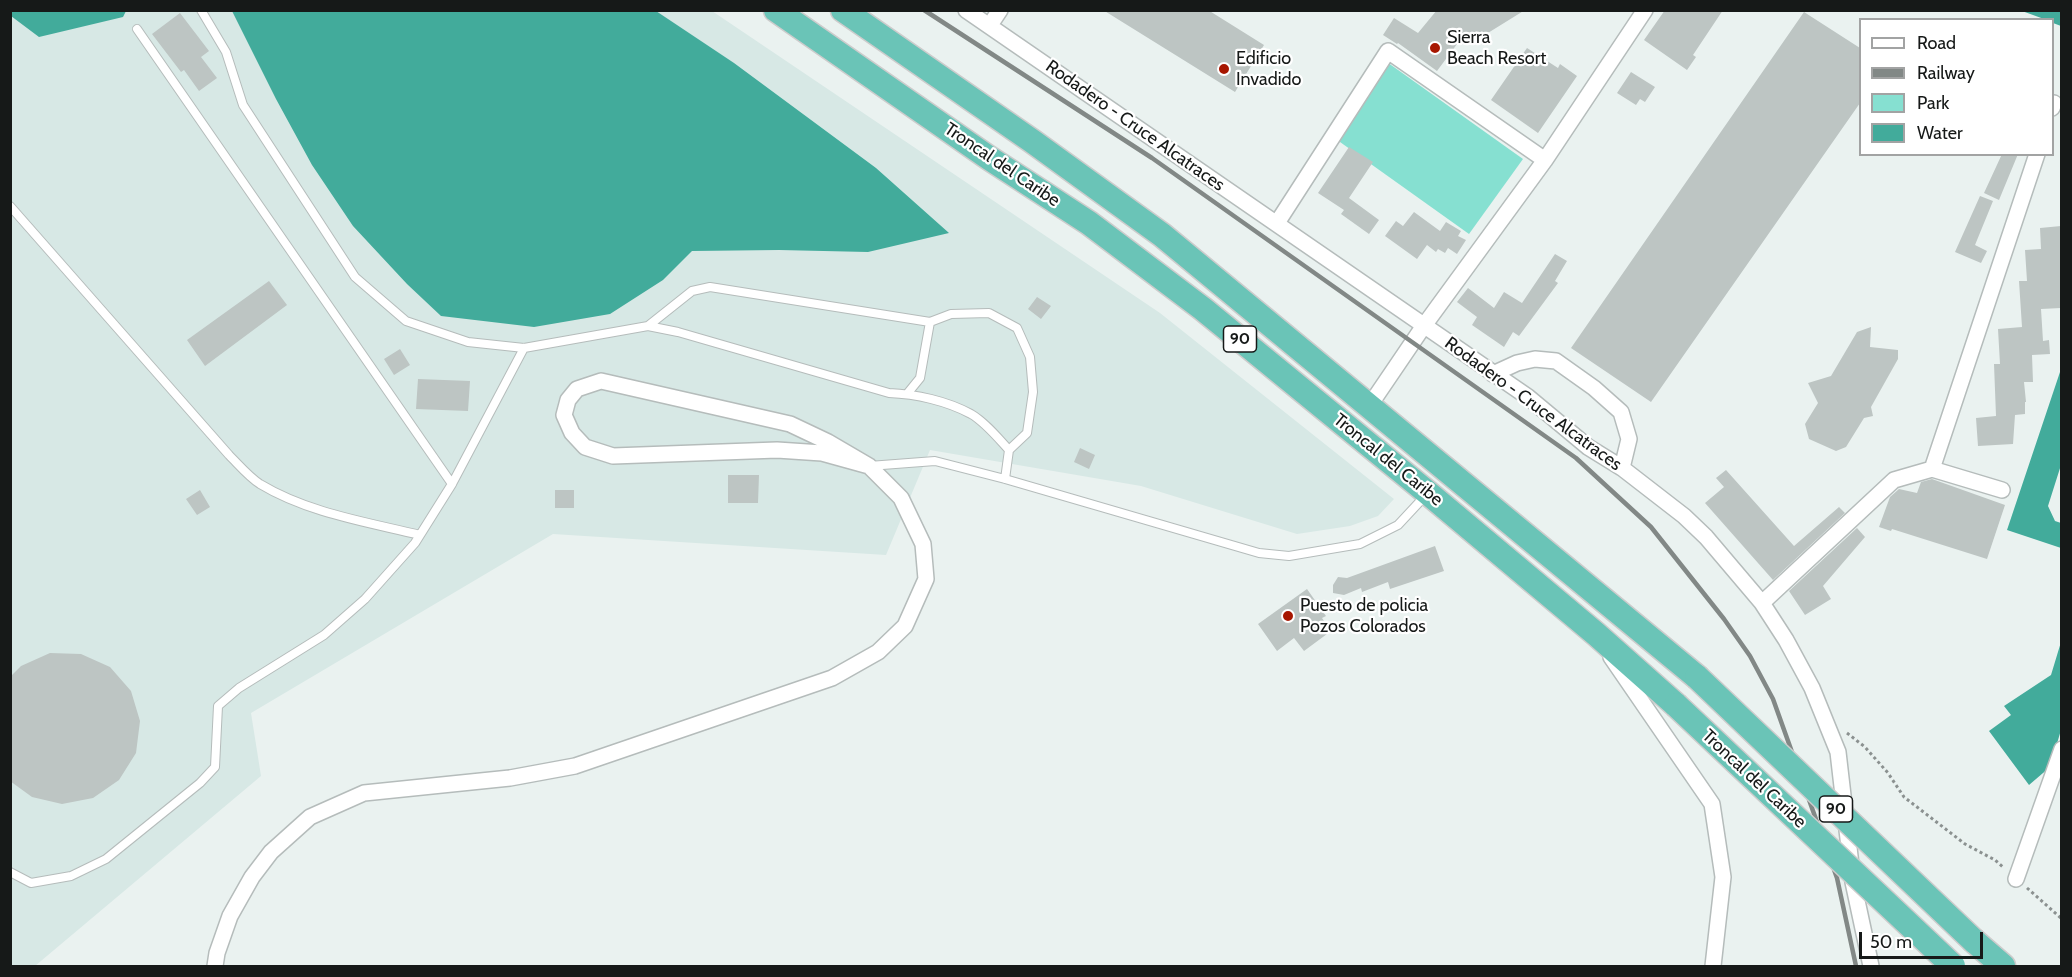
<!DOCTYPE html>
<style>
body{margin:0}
#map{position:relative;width:2072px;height:977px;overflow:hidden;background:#eaf2f0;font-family:Cabin,sans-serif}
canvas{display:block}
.frame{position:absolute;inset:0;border:12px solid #161918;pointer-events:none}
.legend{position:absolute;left:1859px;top:18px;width:195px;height:138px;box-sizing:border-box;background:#fff;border:2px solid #a2a3a3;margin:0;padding:8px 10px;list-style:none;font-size:18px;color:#161918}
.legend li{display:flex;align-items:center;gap:12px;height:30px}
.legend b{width:30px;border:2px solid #a2a3a3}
.scale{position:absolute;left:1859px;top:932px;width:124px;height:27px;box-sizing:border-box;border:3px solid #161918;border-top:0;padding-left:8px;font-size:18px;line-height:21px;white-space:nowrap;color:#161918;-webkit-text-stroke:4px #fff;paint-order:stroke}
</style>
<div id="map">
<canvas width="2072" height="977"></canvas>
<div class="frame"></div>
<ul class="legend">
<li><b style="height:8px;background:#fff"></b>Road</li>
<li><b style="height:8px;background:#828886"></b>Railway</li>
<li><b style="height:16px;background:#86e0d1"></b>Park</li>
<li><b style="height:16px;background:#42ab9b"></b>Water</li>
</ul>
<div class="scale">50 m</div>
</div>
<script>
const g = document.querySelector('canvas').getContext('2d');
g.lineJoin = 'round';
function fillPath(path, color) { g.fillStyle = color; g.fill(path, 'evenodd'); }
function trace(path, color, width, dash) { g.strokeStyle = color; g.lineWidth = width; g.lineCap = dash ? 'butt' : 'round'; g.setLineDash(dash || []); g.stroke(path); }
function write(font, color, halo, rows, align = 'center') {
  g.font = font + ' Cabin,sans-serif'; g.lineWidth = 4.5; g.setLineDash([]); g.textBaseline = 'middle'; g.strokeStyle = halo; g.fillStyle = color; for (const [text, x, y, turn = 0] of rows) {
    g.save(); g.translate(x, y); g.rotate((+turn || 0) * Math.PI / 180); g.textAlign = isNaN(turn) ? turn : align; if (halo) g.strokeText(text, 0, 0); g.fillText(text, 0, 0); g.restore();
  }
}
const built = new Path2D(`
 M10,11H712L1160,313L1394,499L1378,516L1350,526L1297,534L1141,486L930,450L886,555L553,534L251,713L261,776L35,966H11Z`);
const green = new Path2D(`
 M1384,60L1523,159L1469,234L1333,137Z`);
const water = new Path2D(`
 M10,11L11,10L126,11L123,17L39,37L11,16Z
 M232,11H656L734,63L876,168L949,233L868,252L779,250L692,251L663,280L610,314L534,327L441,316L407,284L353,226L312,165L276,99Z
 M2022,11H2061V26L2053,23L2052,20L2044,19Z
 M2061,369V465L2048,506L2055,521L2061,523V548L2007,530Z
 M2061,642V730L2050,767L2029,785L1989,731L2011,715L2004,706L2051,675Z`);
const building = new Path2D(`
 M1103,10H1208L1264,45L1235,92Z
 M1437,10H1525L1475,41L1466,32L1437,71L1398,43L1397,44L1383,35L1394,18L1418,33Z
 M1665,10H1723L1693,55L1696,57L1687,70L1644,40Z
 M1804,12L1860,48V103L1651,402L1571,348Z
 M180,13L209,51L201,57L217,78L199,91L184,70L181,72L152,34Z
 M1527,48L1558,68L1560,64L1577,76L1538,133L1491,100Z
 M1631,72L1655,87L1645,102L1640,99L1636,105L1617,93Z
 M1349,147L1373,162L1349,198L1379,220L1369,234L1341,214L1344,210L1318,193Z
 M2002,154H2018L1999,200L1984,193Z
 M1980,196L1993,201L1975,245L1987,251L1981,263L1955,252Z
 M1414,212L1440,231L1446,222L1461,231L1458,236L1466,240L1457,254L1448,248L1445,253L1438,249L1436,252L1427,245L1417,259L1385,236L1396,221L1403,226Z
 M2061,226V308L2041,309L2043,341L2049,340L2050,354L2032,355L2033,382H2024L2026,402H2025V414L2015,415L2013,444L1978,446L1976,418L1996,416L1994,364H2000L1998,329L2022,327L2019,281H2027L2025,250L2041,249L2040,228Z
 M1555,254L1567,261L1555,281L1558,283L1519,336L1513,332L1504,347L1472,325L1477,317L1457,302L1468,288L1494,308L1504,292L1522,303Z
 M269,281L287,305L205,366L187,340Z
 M1037,297L1051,306L1041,319L1028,309Z
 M1871,327L1870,347L1898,350V359L1871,407L1873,416L1864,418L1846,447L1836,451L1809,439L1805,424L1818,403L1808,383L1831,376L1857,332Z
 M400,349L410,365L394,375L384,359Z
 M418,379L470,381L468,411L416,409Z
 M1080,448L1095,455L1089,469L1074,462Z
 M1726,470L1794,546L1839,507L1845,513L1773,580L1705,503L1724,487L1716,478Z
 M728,475H759L758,503H728Z
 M1932,479L2005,505L1987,559L1892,529L1891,531L1879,527L1890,497L1899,489L1917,493L1921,482Z
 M200,490L210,507L197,515L186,499Z
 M555,490H574V508H555Z
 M1857,528L1865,537L1823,586L1831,599L1805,615L1789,591Z
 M1435,546L1444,571L1390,589L1388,582L1362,592L1361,588L1344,595L1333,593V585L1338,577L1347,578Z
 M1307,589L1326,616L1322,618L1331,631L1304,651L1294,638L1277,651L1258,624Z
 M50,653L81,654L110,667L131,691L140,721L136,753L119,780L93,798L62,804L32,797L10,781V677L21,666Z`);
const path = new Path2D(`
 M1847,733L1865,747L1888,773L1904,797L1965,844L1995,860L2004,868
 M2027,888L2062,919`);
const service = new Path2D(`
 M201,10L226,52L243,105L355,277L406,321L468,342L524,348L648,326L678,332L889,393C916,394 947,401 971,414C985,422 998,438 1009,450
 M137,29L452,484
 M10,206L229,455C239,465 249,477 260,484C308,513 367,522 420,535
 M648,326L692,291L710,287L930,322L951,314L989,313L1017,328L1030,357L1033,392L1027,433L1009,450L1005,479
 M907,394L920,378L930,322
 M869,466L935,461L1005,479L1259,553L1289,556L1360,544L1398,525L1425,496
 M10,872L31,883L71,876L106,859L200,783L215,767L218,706L239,688L324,635L365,599L415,543L452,484L524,348`);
const minor = new Path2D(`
 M966,10L1528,397L1588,447L1622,468L1684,516L1706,537L1762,603L1786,640L1812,688L1838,752L1853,882L1871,966
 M990,25L1000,10
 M2052,108L2054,103
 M1277,223L1388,51L1545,160
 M1493,374L1517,363L1535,359L1556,361L1594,388L1621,412L1629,439L1622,468
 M1370,405L1423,327L1545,160L1645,10
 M1932,469L2037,154
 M1762,603L1894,480L1932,469L2002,490
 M1611,657L1712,804L1723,877L1713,966
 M2016,879L2062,749
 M215,966L217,953L230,916L252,877L271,852L310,817L364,793L510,778L575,766L832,678L878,652L905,626L926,579L923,544L901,498L869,466L828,442L790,424L601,381L577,389L568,400L564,415L572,433L585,447L613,456L777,450L822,453L869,466`);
const trunk = new Path2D(`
 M776,10L989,158L1089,223L1203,309L1428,493L1596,634L1676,705
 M843,10L1032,141L1162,235L1697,677
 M1974,941L2003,966`);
const rail = new Path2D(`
 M924,10L1152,158L1576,458L1651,527L1724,619L1750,656L1773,699L1837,878L1856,966`);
const trunkBridge = new Path2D(`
 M1697,677L1974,941
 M1676,705L1953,966`);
const markers = [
 [1435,48,6,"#a71600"],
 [1224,69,6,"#a71600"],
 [1288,616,6,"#a71600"]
];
const shields = [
 [1240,339,33],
 [1836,809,33]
];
const shieldNames = [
 ["90",1240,339],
 ["90",1836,809]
];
const poiNames = [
 ["Sierra",1447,38],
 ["Beach Resort",1447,59],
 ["Edificio",1236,59],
 ["Invadido",1236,80],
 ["Puesto de policia",1300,606],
 ["Pozos Colorados",1300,627]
];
const streetNames = [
 ["Rodadero - Cruce Alcatraces",1135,126,35],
 ["Troncal del Caribe",1002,165,34],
 ["Rodadero - Cruce Alcatraces",1533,404,36],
 ["Troncal del Caribe",1388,460,39],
 ["Troncal del Caribe",1754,779,43]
];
fillPath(built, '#d7e8e5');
fillPath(green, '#86e0d1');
fillPath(water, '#42ab9b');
fillPath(building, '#bdc5c3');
trace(service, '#b5bcbb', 10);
trace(minor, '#b5bcbb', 18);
trace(trunk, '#ccc', 27);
trace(path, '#8b9190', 3, [3, 3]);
trace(service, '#fff', 8);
trace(minor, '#fff', 15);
trace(trunk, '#6ac4b7', 24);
trace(rail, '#828886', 4.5);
trace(trunkBridge, '#ccc', 27, []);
trace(trunkBridge, '#6ac4b7', 24);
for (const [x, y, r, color] of markers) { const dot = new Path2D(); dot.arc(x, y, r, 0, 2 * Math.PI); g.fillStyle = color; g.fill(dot); trace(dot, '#fff', 2); }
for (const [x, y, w] of shields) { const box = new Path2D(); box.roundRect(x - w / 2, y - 13, w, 26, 4.5); g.fillStyle = '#fff'; g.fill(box); trace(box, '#161918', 1.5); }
write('bold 16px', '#161918', null, shieldNames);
write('18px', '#161918', '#fff', poiNames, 'left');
write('18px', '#161918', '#fff', streetNames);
</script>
